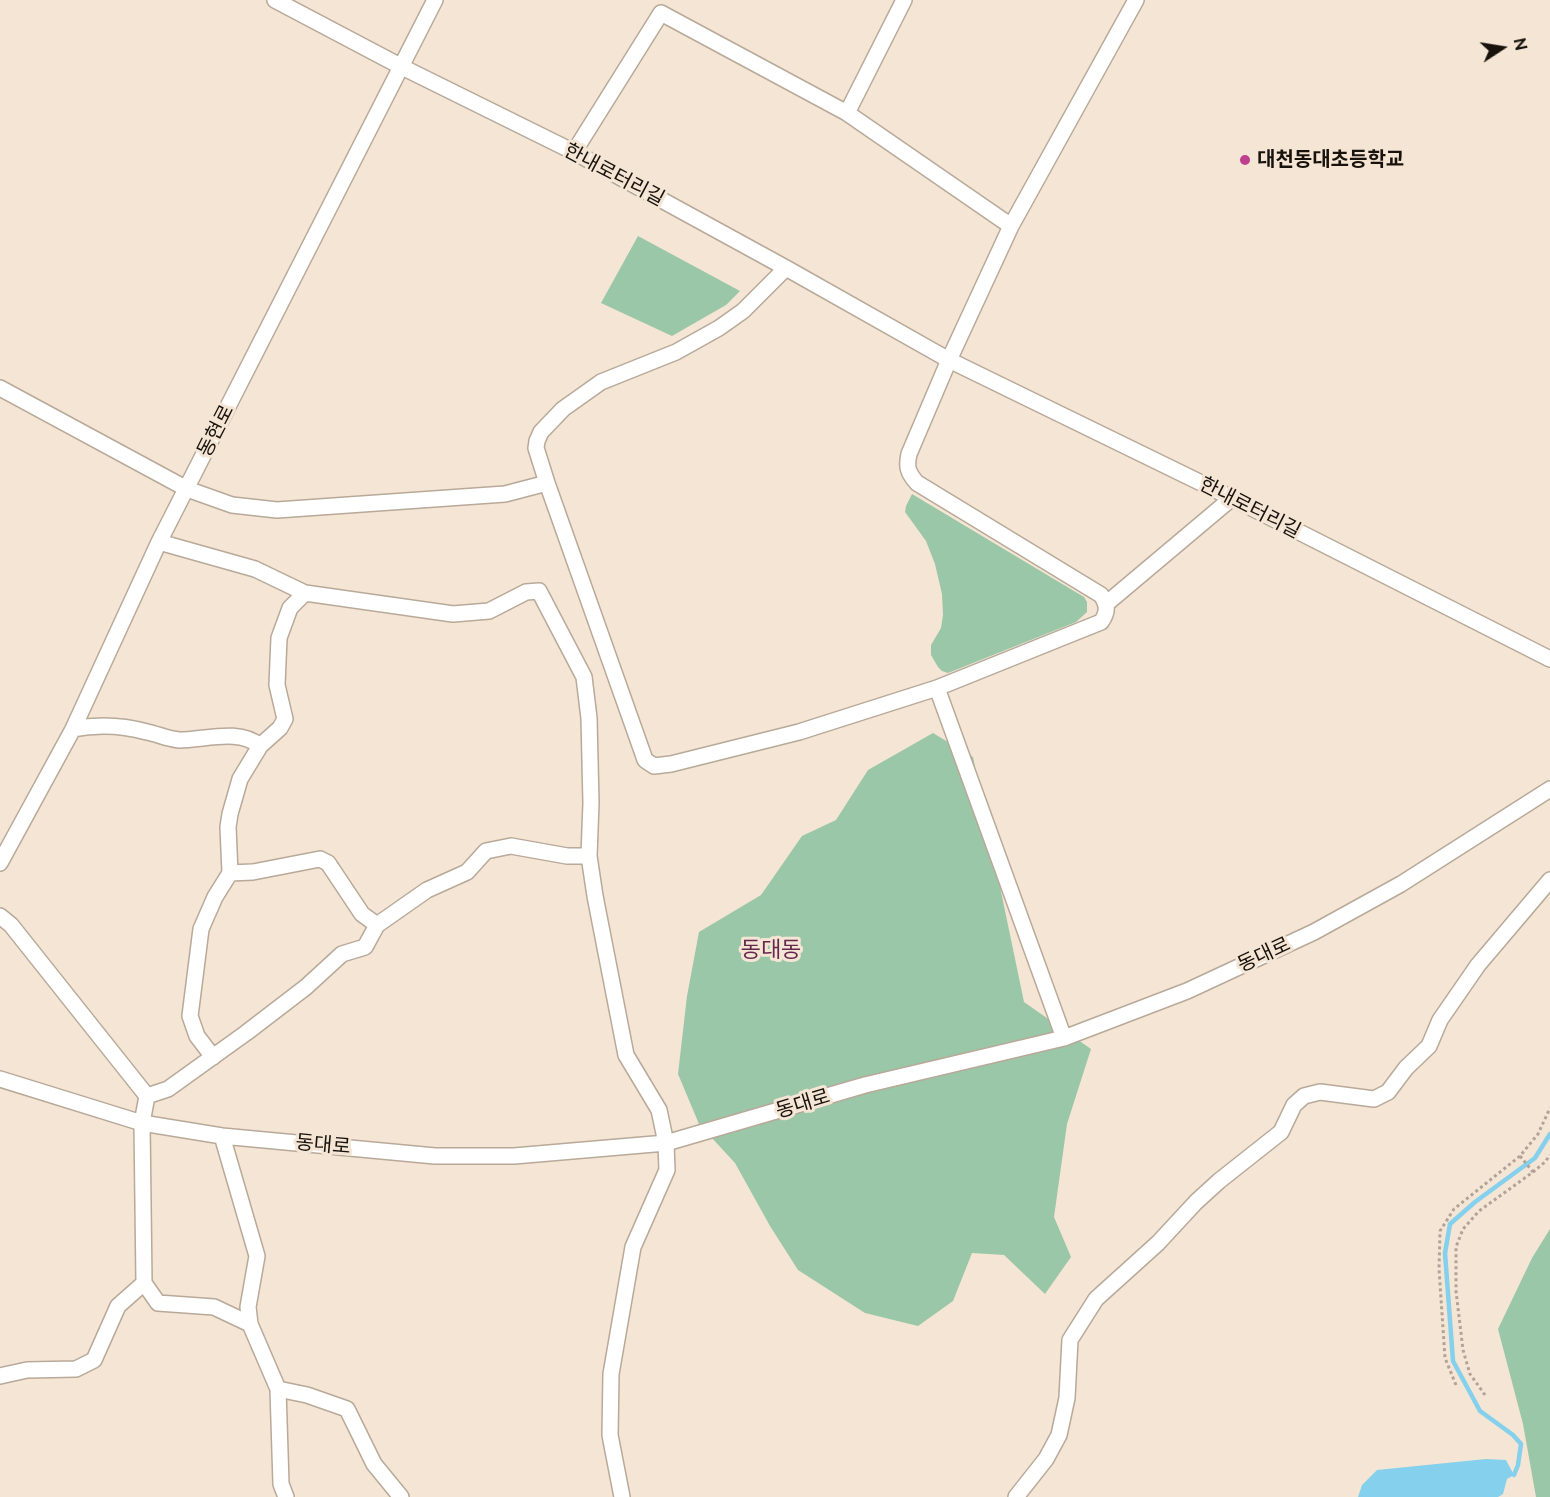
<!DOCTYPE html>
<meta charset="utf-8">
<style>
body{margin:0}
#map{position:relative;width:1550px;height:1497px;overflow:hidden;background:#f5e5d4;font-family:Raleway,sans-serif}
canvas{display:block}
.north{position:absolute;left:1472px;top:18px;width:60px;height:60px;-webkit-text-stroke:4px #f5e5d4;paint-order:stroke;rotate:78deg;font-size:16px;font-weight:700;line-height:24px;text-align:center;color:#18120c}
.north::after{content:'';display:block;margin:auto;width:21px;height:27px;background:#18120c;clip-path:polygon(50% 0,100% 100%,50% 72%,0 100%)}
</style>
<div id="map">
<canvas width="1550" height="1497"></canvas>
<div class="north">N</div>
</div>
<script>
const g = document.querySelector('canvas').getContext('2d');
g.lineJoin = 'round';
function fillPath(path, color) { g.fillStyle = color; g.fill(path, 'evenodd'); }
function trace(path, color, width, dash) { g.strokeStyle = color; g.lineWidth = width; g.lineCap = dash ? 'butt' : 'round'; g.setLineDash(dash || []); g.stroke(path); }
function write(font, color, halo, rows, align = 'center') {
  g.font = font + ' Raleway,"Noto Sans KR",sans-serif'; g.lineWidth = 6; g.setLineDash([]); g.textBaseline = 'middle'; g.strokeStyle = halo; g.fillStyle = color; for (const [text, x, y, turn = 0] of rows) {
    g.save(); g.translate(x, y); g.rotate((+turn || 0) * Math.PI / 180); g.textAlign = isNaN(turn) ? turn : align; if (halo) g.strokeText(text, 0, 0); g.fillText(text, 0, 0); g.restore();
  }
}
const green = new Path2D(`
 M638,236L740,291L726,305L672,336L601,303Z
 M912,494L1084,597L1087,602V612L1076,622L948,673L942,671L938,667L931,655V645L941,628L943,615L942,594L935,564L926,541L905,512L906,506Z
 M933,733L973,757L1024,1002L1091,1049L1067,1124L1054,1217L1071,1257L1045,1294L1004,1255L972,1253L953,1301L918,1326L865,1313L798,1270L770,1226L735,1163L699,1124L678,1074L687,996L699,932L761,895L802,836L836,820L868,770Z
 M1550,1229V1497H1536L1523,1424L1498,1329L1532,1258Z`);
const water = new Path2D(`
 M1486,1459L1506,1460L1514,1475L1507,1479L1503,1494L1498,1497H1358L1362,1485L1377,1470Z`);
const stream = new Path2D(`
 M1514,1475L1518,1465L1521,1444L1513,1435L1480,1411L1453,1361L1445,1253L1450,1224L1475,1202L1535,1158L1550,1134`);
const path = new Path2D(`
 M1520,1156L1533,1172
 M1456,1385L1445,1358L1439,1269L1440,1231L1454,1209L1520,1156L1538,1134L1550,1108
 M1485,1395L1470,1374L1463,1350L1456,1291V1247L1463,1229L1479,1211L1533,1172L1545,1162L1550,1155`);
const minor = new Path2D(`
 M275,0L402,67L574,152L786,268L949,360L1232,498L1550,659
 M847,113L904,0
 M574,152L661,13L847,113L1011,226
 M786,268L743,311L719,328L676,352L601,382L563,409L541,432L537,441L536,448L547,483L643,754L645,760L654,766L671,764L799,732L937,688L1101,622C1108,612 1108,606 1101,595L917,483C908,473 906,467 909,454L949,360L1011,226L1136,0
 M0,388L187,489L232,505L277,510L505,494L547,483
 M159,542L255,569L305,593L453,614L489,611L526,592L539,591L584,677L589,718L591,803L589,856L595,896L626,1055L659,1110L666,1143L667,1170L633,1247L611,1374L610,1435L622,1497
 M1106,604L1232,498
 M937,688L1064,1038
 M73,729C98,724 122,725 147,732C157,734 168,739 179,740C205,740 239,728 260,746
 M0,863L73,729L159,542L435,0
 M230,873L253,872L320,859L328,863L362,914L377,925
 M0,916L11,925L147,1096L142,1123L144,1283L158,1303L214,1307L250,1324
 M213,1057L197,1036L190,1016L201,929L215,897L230,873L228,827L230,814L240,779L260,746L280,728L285,719L277,685L279,638L290,608L305,593
 M0,1079L142,1123L222,1136L435,1156H514L666,1143L865,1085L1064,1038L1187,991L1314,932L1401,884L1550,789
 M147,1096L168,1089L246,1033L306,987L342,954L365,947L377,925L427,890L467,872L486,851L511,846L567,856H589
 M222,1136L257,1256L248,1307L250,1324L278,1389L281,1484L286,1497
 M0,1376L27,1370L76,1369L94,1360L118,1306L144,1283
 M278,1389L307,1395L347,1409L374,1464L401,1497
 M1016,1497L1046,1459L1059,1435L1067,1398L1070,1340L1096,1299L1158,1243L1196,1202L1219,1181L1281,1132L1294,1105L1304,1096L1320,1092L1374,1099L1388,1092L1406,1068L1429,1046L1440,1020L1478,965L1550,880`);
const markers = [
 [1245,160,6,"#bd3f8e"]
];
const poiNames = [
 ["대천동대초등학교",1257,160]
];
const streetNames = [
 ["한내로터리길",614,175,28],
 ["동현로",216,431,-63],
 ["한내로터리길",1250,508,27],
 ["동대로",1264,955,-25],
 ["동대로",803,1104,-17],
 ["동대로",323,1145,5]
];
const quarterNames = [
 ["동대동",771,950]
];
fillPath(green, '#9ac7a7');
fillPath(water, '#84d0ed');
trace(stream, '#84d0ed', 4.5);
trace(minor, '#b8a999', 18);
trace(path, '#b1a497', 3, [3, 3]);
trace(minor, '#fff', 15);
for (const [x, y, r, color] of markers) { const dot = new Path2D(); dot.arc(x, y, r, 0, 2 * Math.PI); g.fillStyle = color; g.fill(dot); trace(dot, '#f5e5d4', 2); }
write('bold 20px', '#18120c', '#f5e5d4', poiNames, 'left');
write('20px', '#18120c', '#f5e5d4', streetNames);
write('22px', '#65284d', '#f5e5d4', quarterNames);
</script>
